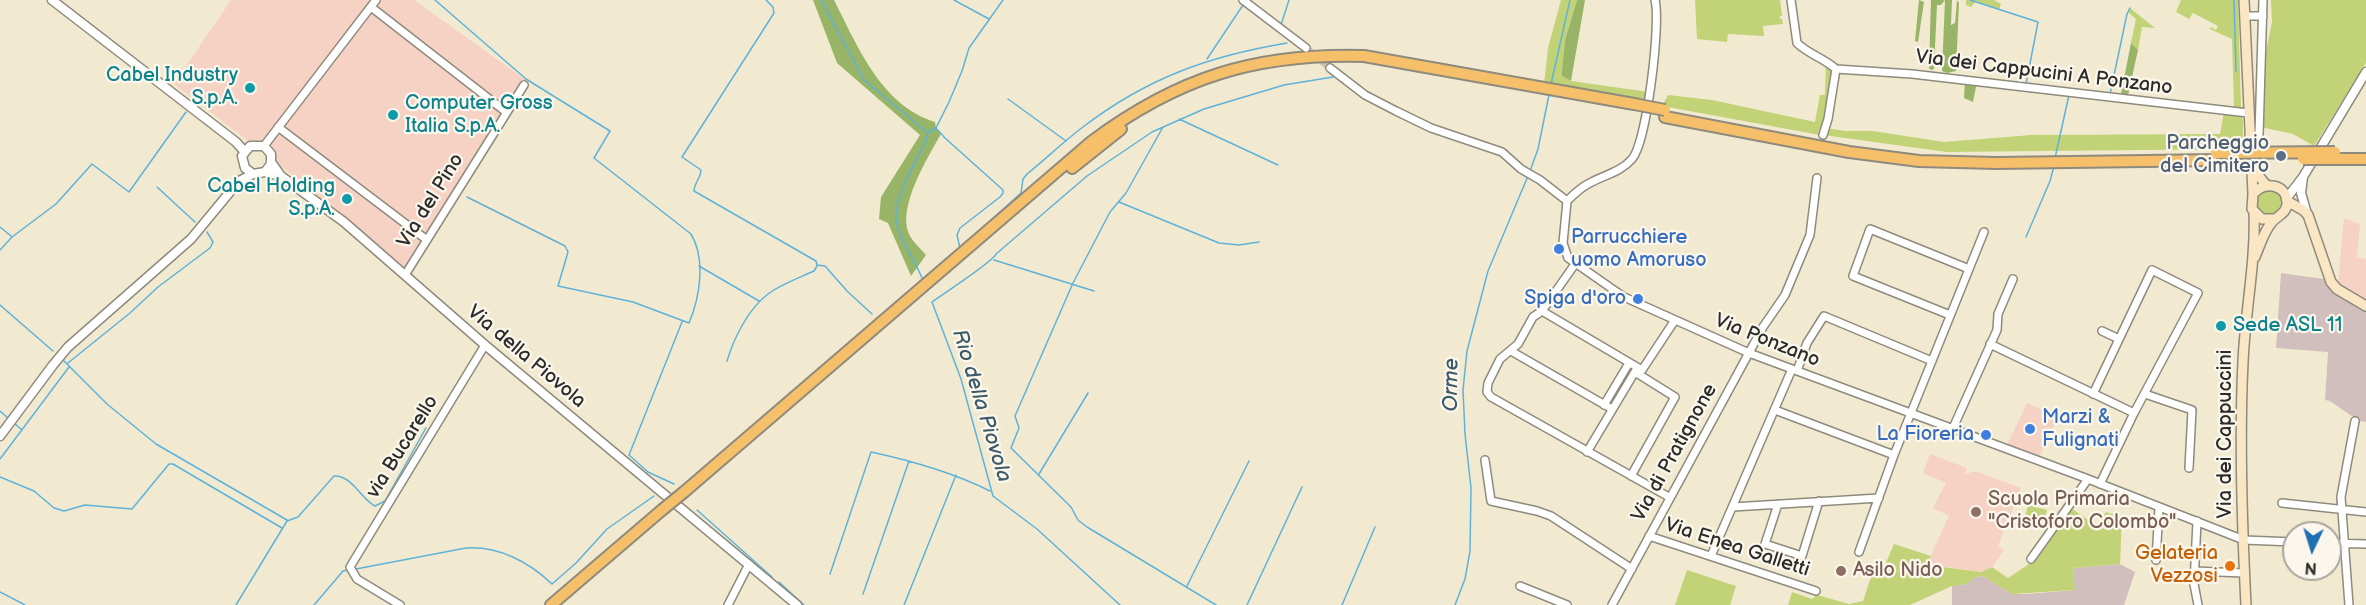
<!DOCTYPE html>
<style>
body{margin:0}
#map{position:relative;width:2366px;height:605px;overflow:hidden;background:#f2ead0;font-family:"Balsamiq Sans",sans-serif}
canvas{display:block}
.north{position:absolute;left:2282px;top:521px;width:60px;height:60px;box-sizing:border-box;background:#fbf7ec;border:2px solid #a8a59f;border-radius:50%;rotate:184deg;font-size:16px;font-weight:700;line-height:24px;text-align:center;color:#2b2b2b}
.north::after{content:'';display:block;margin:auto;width:21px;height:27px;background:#1f6fb2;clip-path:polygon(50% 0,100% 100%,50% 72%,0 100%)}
</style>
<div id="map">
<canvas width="2366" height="605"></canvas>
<div class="north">N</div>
</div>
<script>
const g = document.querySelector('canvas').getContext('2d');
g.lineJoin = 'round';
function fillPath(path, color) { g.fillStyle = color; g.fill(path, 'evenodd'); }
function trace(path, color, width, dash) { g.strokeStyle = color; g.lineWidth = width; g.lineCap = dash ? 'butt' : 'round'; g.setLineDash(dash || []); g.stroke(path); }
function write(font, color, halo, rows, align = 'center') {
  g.font = font + ' "Balsamiq Sans",sans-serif'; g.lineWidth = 4.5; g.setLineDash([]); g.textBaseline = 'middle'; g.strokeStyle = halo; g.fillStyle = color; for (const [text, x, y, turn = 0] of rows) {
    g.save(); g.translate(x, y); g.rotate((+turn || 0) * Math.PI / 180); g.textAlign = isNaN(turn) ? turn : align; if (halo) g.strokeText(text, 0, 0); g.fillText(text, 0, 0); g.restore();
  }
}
const built = new Path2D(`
 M231,0H414L526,80L405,268L309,188L174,84Z
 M2344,218L2360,224L2357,257L2366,259V308L2337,293Z
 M2027,403L2058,417L2039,457L2007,445Z
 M1930,454L1967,468L1965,474L1976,471L2021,488L1998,546L2004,550L1992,567L1981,572L1927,564L1949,516L1933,508L1946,483L1923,473Z`);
const industrial = new Path2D(`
 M2281,273L2324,279L2332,289L2366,308V422L2359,421L2330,401L2325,400L2328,352L2276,348Z
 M2120,564L2135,572L2124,605H1952V586L1966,584L1975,577L1983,576L2012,594H2027L2075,590L2073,568Z`);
const green = new Path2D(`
 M1561,0H1577L1565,40L1562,76L1571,81L1649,92L1647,103L1544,84L1548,48Z
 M1695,0H1780L1782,16H1780V19H1782L1783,24L1763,26L1764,36L1728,34L1727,42L1697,39Z
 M1966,0H1994L2001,4L1999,10L1976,1L1971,7L1966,5Z
 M2181,0H2238L2241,108H2234L2232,39L2210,29L2211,27L2216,30L2218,26L2193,13L2189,19L2176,12Z
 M2271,0H2366V63L2314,146L2293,134L2260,127L2262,71L2272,22Z
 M2130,8L2155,28L2142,27L2138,50L2131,43L2136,19L2128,12Z
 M1826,60L1836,69L1823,126L1818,131L1820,135L1662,106L1668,95L1712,100L1815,122L1820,95H1825Z
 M2224,111L2240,114L2243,120V149L1947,152L1823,135L1825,128L1846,131H1873L1944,142L2031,135L2220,134Z
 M2255 203a14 14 0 1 1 28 0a14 14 0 1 1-28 0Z
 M2028,505L2047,510L2044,522L2025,517Z
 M2071,508L2097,526L2106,512L2122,517L2120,564L2073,568L2075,590L2012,594L1983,576L1975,577L1966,584L1952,586L1910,605H1788L1792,592L1812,599L1817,595L1849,604L1863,601L1876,562L1885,565L1894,544L1931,556L1927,565L1981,572L1992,567L2008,578L2038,558Z
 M1687,570L1736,586L1730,605H1675Z`);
const forest = new Path2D(`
 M813,0H834C858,47 881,105 935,122L936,128L941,134C928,157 897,207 909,234C912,241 921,249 926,255L911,276L888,223L879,219L881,197L920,135L837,63Z
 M1577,0H1585L1571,81L1562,76V72L1565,40Z
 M1919,0L1924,2L1918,42L1915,41Z
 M1931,0H1945L1941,5H1937L1934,69L1931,70L1929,68Z
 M1945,0H1952L1951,25L1955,23L1957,0L1959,3L1956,71L1947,73L1942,71Z
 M2131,43L2138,50L2127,100L2120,99Z
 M1965,80L1977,82L1973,102L1964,98Z`);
const stream = new Path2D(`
 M435,0L526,79L610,131L594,158L691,234C706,259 700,297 689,323L633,302L558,286L568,252L565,246L467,197
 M766,0L773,7L774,13L682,157L701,170C701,178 694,183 694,191L816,261L817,265L825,266L847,291L872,314
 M821,0L864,80L927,132
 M954,0L989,19
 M1970,0L2038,22L2026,84
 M2234,0L2236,71
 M1281,25L1289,0
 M1207,59L1243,5
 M1551,84L1570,0
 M2025,91L2068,95
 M2110,94L2127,14L2130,8
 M1008,99L1066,141
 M1179,119L1278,165
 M1163,127L1126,193L1110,212L1073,283L1015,416L1019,428L1011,448L1071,507L1078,520L1087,527L1216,605
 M936,128L945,138L1003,190V193L1000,197L960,228L957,235L960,248
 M928,132L936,128L949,102L962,71L969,48L1003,0
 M2055,158L2069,95
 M1530,171L1538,149L1549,95
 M157,187L195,222
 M1119,202L1219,243L1239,245L1259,242
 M0,227L11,236
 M2026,237L2050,181L2054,166
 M967,242L1021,193L1023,179L1027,174C1046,159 1064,141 1083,127C1147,78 1209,56 1287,43
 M0,250L12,237L56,204L92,164L129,192L186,112
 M994,260L1094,291
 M699,266L759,301
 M923,280C916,263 905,247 898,229C888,205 915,164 926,141L928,133
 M0,305L53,351
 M63,360L107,404L156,444L287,520
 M727,361C734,338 748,309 768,294C781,284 799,278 814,271L817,266
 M68,363L130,313L158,287L210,248L213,242L207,232
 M0,411L8,418
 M14,423L22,430
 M0,459L69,367
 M1039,474L1088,393
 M0,477L34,491L54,508L64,511L85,505L132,509L169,464H173L282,528
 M674,484L648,472L629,455L682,322
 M697,510L772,577
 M356,569L466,548C499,546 529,562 552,584L576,563L607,529L654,496
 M830,574L871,452C913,461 952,472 990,491
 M779,582L804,605
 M1187,586L1249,461
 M0,592L25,605
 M863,594L909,461
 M236,605L287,521L298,517L334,476C352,475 361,499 375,506L385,501L426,428
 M314,605L343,571L348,570
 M904,605L956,475
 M1120,605L1037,529L993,496L961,379L932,302C944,293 993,262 996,254L1087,176L1152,132L1204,109L1284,85L1333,77
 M1247,605L1302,487
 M1342,605L1375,527
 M1455,605L1465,579L1470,551L1471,488L1465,434L1463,390L1467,351L1488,271L1528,176`);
const minorTunnel = new Path2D(`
 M1306,48L1330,68`);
const minor = new Path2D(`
 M1243,0L1306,48
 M1655,0C1661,22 1647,142 1632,159C1620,173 1603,175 1588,184C1580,188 1573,195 1567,201L1563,243L1568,258L1624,297L1749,353L2088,479L2244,540L2294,542
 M1791,0L1797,43C1808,54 1824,58 1836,69L1828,119L1823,135
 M371,7L506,112
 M2245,16H2263
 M1330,68L1365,95L1396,111L1431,128L1502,152L1521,169L1540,180L1567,201
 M1836,69L1912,74L2248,113
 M278,127L427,240
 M2249,137L2259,135L2263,0
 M264,146L376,0
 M1575,264L1542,311L1533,317L1518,344L1500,359L1488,383L1487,392L1491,397L1669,497
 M405,275L524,85
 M1542,311L1642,370L1675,320
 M1950,315L1853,276L1870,229L1969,269
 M2102,331L2119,339
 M1990,344L2134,413
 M1511,351L1612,409
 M1797,371L1807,343L1824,316L1932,361
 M2093,394L2152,270L2198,293L2134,413L2100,484
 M2145,394L2192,410L2189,468
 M1604,405L1629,363
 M1775,410L1894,455
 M1953,428L1997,330L1998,314L2013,279
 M1587,452L1636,370
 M1485,460L1491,501L1537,511L1551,516L1632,569
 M1631,476L1675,397L1635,372
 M2282,503L2366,512
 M1778,504L1765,544L1802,556L1819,501
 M1733,507L1879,498
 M2197,521L2194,584L2198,605
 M1649,536L1816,591
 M2330,543L2366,544
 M1859,552L1894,455L1984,232
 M1711,556L1792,369
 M2031,559L2088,479
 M2156,560L2159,508
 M2194,571L2244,573
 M1520,586L1567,605
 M400,605L357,579L350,567L485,345
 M728,605L749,564
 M1612,605L1763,327L1785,295L1810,235L1817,178
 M2349,605L2341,497L2355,421`);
const tertiary = new Path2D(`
 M52,0L236,142L244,151
 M271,162L281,176L344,222L485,345L797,605
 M265,172L271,164V154L264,146H250L242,156L245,168L253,174L265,172L281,176
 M2303,177L2301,193L2307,214
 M2286,199L2303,177L2366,72
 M0,436L53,365L68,347L191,239L239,181L253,174`);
const secondary = new Path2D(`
 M2244,0L2253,194
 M2252,162L2258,175L2266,185
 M2287,201L2303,210L2308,215L2331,282L2337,289L2366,306
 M2255,257C2260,245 2264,231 2272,222C2278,215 2286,214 2287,204C2288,183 2263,181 2253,194L2252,209L2262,219H2274
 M2246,605C2242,525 2239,443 2243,362C2245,312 2256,262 2254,212`);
const trunk = new Path2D(`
 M1665,117L1849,152L1919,161L1996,163L2219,160
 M2335,159H2366
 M1072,168L1121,129
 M684,492L1091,142C1178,77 1256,53 1364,56L1634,104
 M551,605L662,510`);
const trunkBridge = new Path2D(`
 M1634,104L1665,110
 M2216,153L2335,152
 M2303,159H2335
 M662,510L684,492`);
const markers = [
 [250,88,6,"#0f9aa8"],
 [393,115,6,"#0f9aa8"],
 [2281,156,6,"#5c6f8a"],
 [347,199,6,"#0f9aa8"],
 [1559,249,6,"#3f7fe0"],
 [1638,299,6,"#3f7fe0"],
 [2221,326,6,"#0f9aa8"],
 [2030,429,6,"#3f7fe0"],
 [1986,435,6,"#3f7fe0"],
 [1976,512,6,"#8d6e63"],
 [2230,566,6,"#e8710a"],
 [1841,571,6,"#8d6e63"]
];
const streetNames = [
 ["Via dei Cappucini A Ponzano",2044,73,7],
 ["Via del Pino",431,201,-58],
 ["Via Ponzano",1767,341,22],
 ["Via della Piovola",526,357,40],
 ["Via dei Cappuccini",2226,434,-90],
 ["via Bucarello",403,447,-58],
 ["Via di Pratignone",1675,453,-61],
 ["Via Enea Galletti",1737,548,18]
];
const cultureNames = [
 ["Cabel Industry",238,76],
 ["S.p.A.",238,99],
 ["Computer Gross",405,104,"left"],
 ["Italia S.p.A.",405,127,"left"],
 ["Cabel Holding",335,187],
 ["S.p.A.",335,210],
 ["Sede ASL 11",2233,326,"left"]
];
const serviceNames = [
 ["Parcheggio",2269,144],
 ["del Cimitero",2269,167]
];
const shopNames = [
 ["Parrucchiere",1571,238],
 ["uomo Amoruso",1571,261],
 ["Spiga d'oro",1626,299,"right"],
 ["Marzi &",2042,418],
 ["Fulignati",2042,441],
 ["La Fioreria",1974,435,"right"]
];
const educationNames = [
 ["Scuola Primaria",1988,500],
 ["\"Cristoforo Colombo\"",1988,523],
 ["Asilo Nido",1853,571]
];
const foodNames = [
 ["Gelateria",2218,554],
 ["Vezzosi",2218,577]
];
const waterNames = [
 ["Orme",1452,385,-89],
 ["Rio della Piovola",981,406,73]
];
fillPath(built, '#f6d2c4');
fillPath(industrial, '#d1bfbe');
fillPath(green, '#c1d376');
fillPath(forest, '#98b567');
trace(stream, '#5eb2da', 1.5);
trace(minorTunnel, '#cac4af', 7, [7, 3.5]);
trace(minor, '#8e8a7e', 10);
trace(tertiary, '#8e8a7e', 11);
trace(secondary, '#8e8a7e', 12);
trace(trunk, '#8e8a7e', 14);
trace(minor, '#fff', 7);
trace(tertiary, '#fff', 8);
trace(secondary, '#fbe6c4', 9);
trace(trunk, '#f6c06b', 10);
trace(trunkBridge, '#8e8a7e', 14, []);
trace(trunkBridge, '#f6c06b', 10);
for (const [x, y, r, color] of markers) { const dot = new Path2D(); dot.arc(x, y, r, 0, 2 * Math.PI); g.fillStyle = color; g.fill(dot); trace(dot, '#fbf7ec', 2); }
write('20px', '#2b2b2b', '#fbf7ec', streetNames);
write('20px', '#0d838f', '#fbf7ec', cultureNames, 'right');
write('20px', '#4e5e75', '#fbf7ec', serviceNames, 'right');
write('20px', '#366cbe', '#fbf7ec', shopNames, 'left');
write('20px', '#785e54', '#fbf7ec', educationNames, 'left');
write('20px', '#c56008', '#fbf7ec', foodNames, 'right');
write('italic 21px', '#3d5a68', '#fbf7ec', waterNames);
</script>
